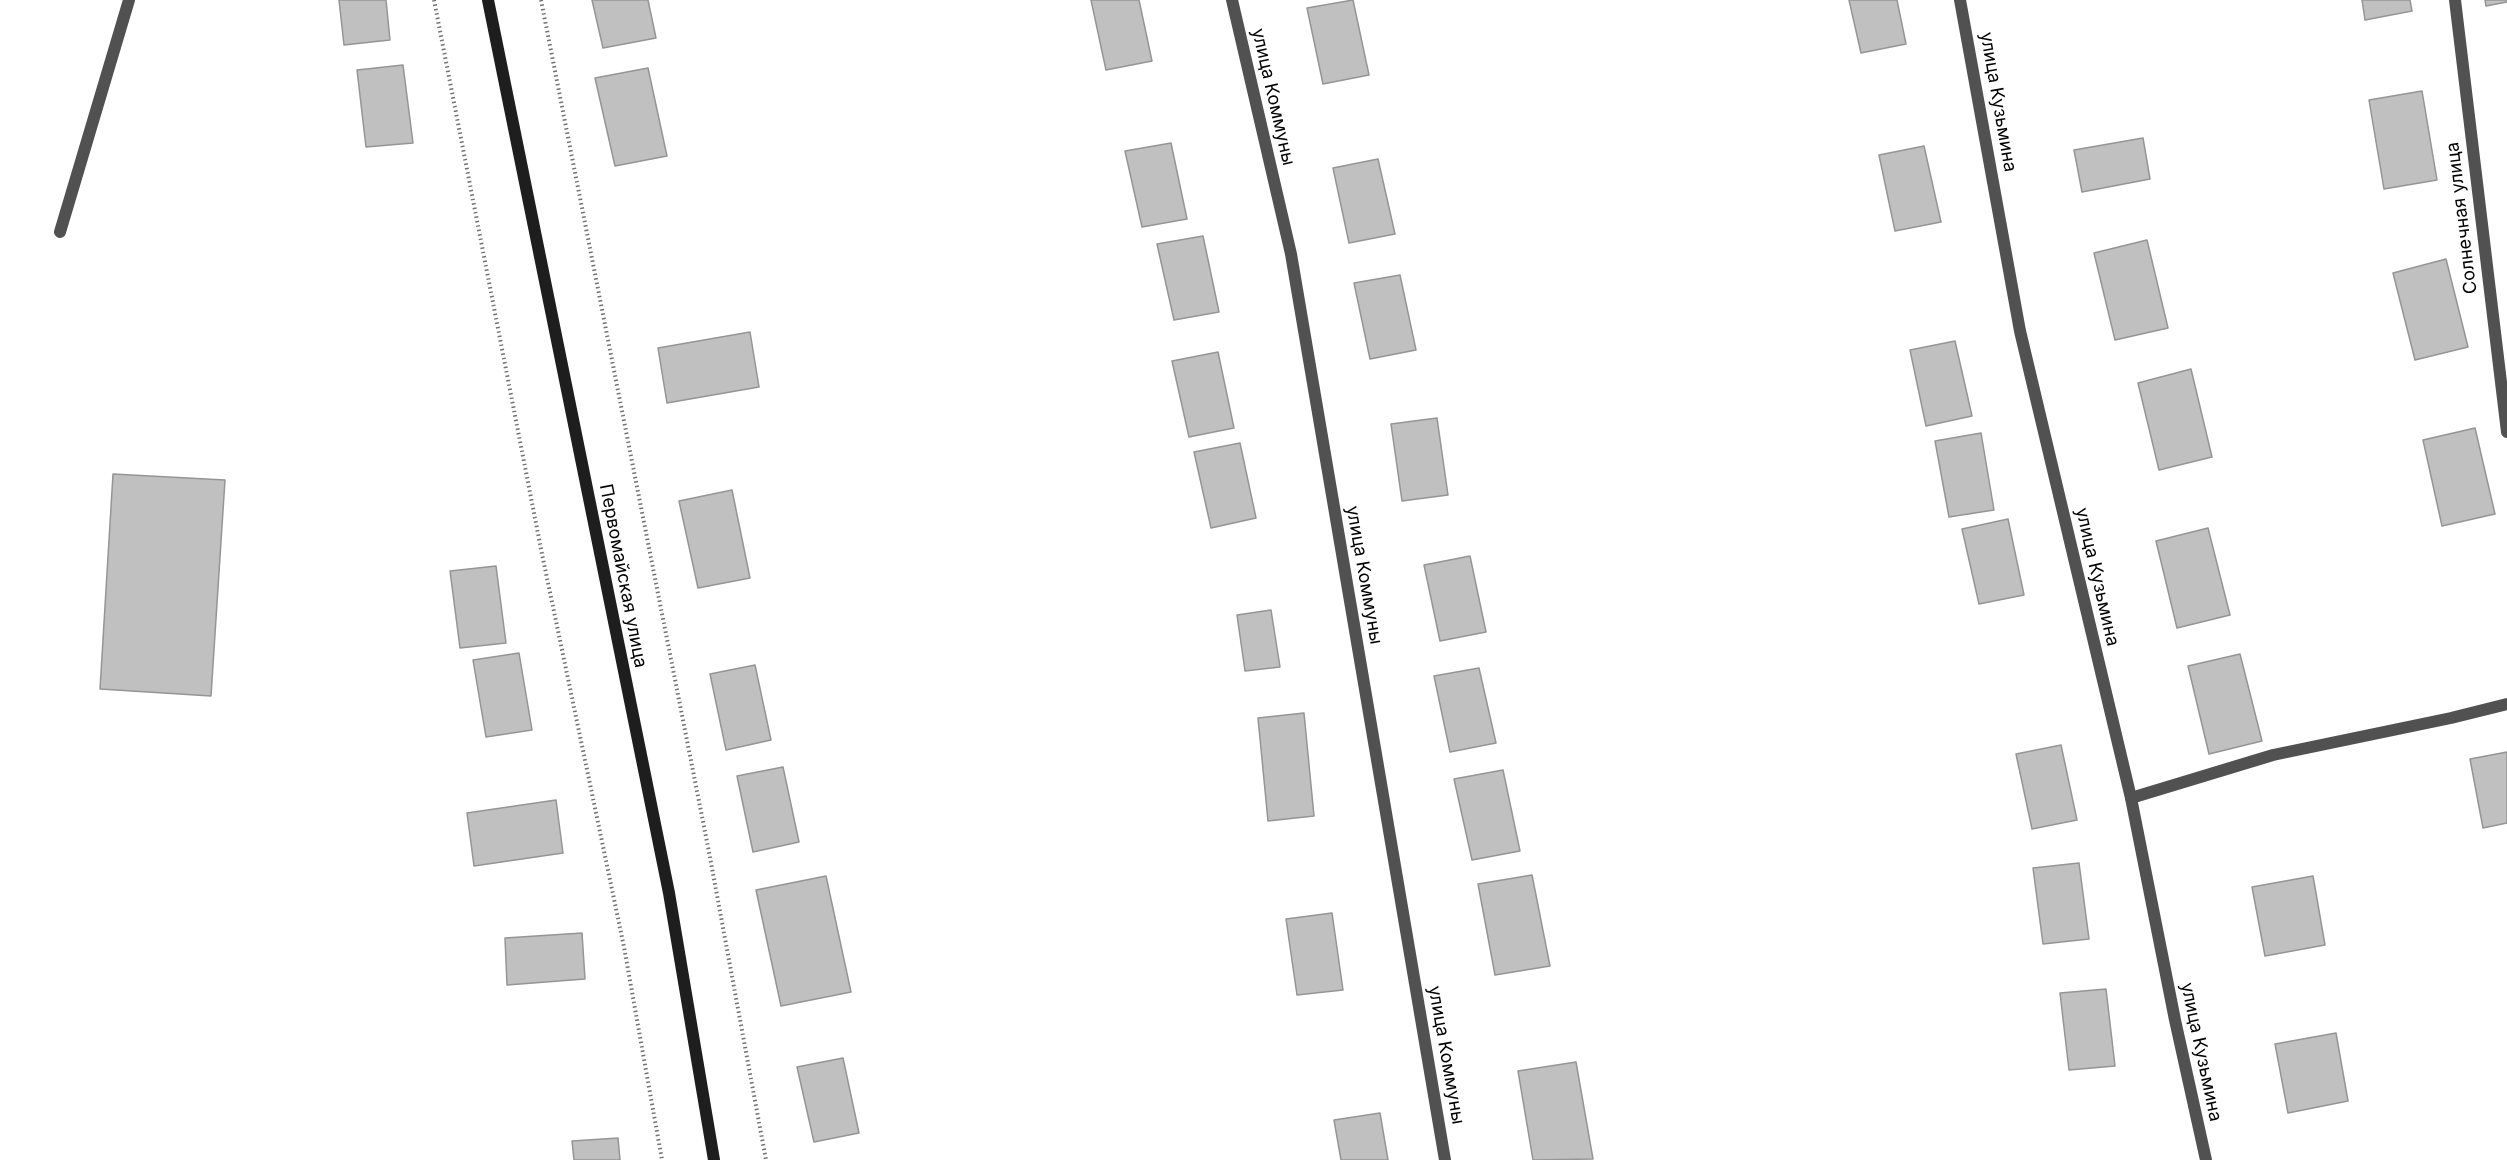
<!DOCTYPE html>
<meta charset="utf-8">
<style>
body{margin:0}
canvas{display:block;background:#fff}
</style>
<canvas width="2507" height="1160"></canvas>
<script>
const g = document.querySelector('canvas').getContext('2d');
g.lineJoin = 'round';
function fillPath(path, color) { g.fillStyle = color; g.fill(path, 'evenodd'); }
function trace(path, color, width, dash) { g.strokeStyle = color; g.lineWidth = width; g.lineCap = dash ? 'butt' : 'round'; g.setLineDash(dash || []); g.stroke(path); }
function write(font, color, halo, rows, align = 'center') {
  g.font = font + ' Inter,sans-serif'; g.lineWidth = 4.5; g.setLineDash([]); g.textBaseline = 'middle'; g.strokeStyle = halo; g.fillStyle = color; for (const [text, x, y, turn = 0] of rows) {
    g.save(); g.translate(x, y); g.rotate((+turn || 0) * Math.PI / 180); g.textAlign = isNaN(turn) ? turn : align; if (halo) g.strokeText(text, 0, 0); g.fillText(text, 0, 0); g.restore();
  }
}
const building = new Path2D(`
 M339,0H386L390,40L344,45Z
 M592,0H648L656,38L603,48Z
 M1091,0H1139L1152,61L1106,70Z
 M1353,0L1369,75L1323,84L1307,8Z
 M1849,0H1897L1906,44L1861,53Z
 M2362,0H2410L2412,11L2365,20Z
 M2485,0H2507V2L2486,6Z
 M403,65L413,143L366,147L357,70Z
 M648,68L667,156L615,166L595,78Z
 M2422,91L2437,180L2384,189L2369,100Z
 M2143,138L2150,179L2082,192L2074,150Z
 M1171,143L1187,219L1142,227L1125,151Z
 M1924,146L1941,222L1895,231L1879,155Z
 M1378,159L1395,234L1349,243L1333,168Z
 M1203,236L1219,312L1174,320L1157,244Z
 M2147,240L2168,328L2115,340L2094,253Z
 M2446,259L2468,347L2415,360L2393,273Z
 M1400,275L1416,350L1370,359L1354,283Z
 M750,332L759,387L667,403L658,348Z
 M1955,341L1972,416L1926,426L1910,350Z
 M1218,352L1234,428L1189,437L1172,361Z
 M2191,369L2212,457L2159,470L2138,383Z
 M1437,418L1448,495L1402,501L1391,424Z
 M2475,428L2495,514L2442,526L2423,440Z
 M1981,433L1994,510L1949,517L1935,441Z
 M1240,443L1256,518L1211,528L1194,452Z
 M113,474L225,480L211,696L100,689Z
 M732,490L750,578L698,588L679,501Z
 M2008,519L2024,595L1979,604L1962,529Z
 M2208,528L2230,615L2177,628L2156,541Z
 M1470,556L1486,632L1440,641L1424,565Z
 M496,566L506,643L460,648L450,571Z
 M1271,610L1280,667L1245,671L1237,615Z
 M519,653L532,730L486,737L473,660Z
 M2240,654L2262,741L2209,754L2188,666Z
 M755,665L771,740L726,750L710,674Z
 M1479,668L1496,743L1450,752L1434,676Z
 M1304,713L1314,816L1268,821L1258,718Z
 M2061,745L2077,820L2032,829L2016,754Z
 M2507,752V823L2483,828L2470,759Z
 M783,767L799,842L753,852L737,776Z
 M1503,770L1520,851L1472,860L1454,779Z
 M556,800L563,853L474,866L467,813Z
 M2079,863L2089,939L2043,944L2033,868Z
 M1532,875L1550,966L1495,975L1478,884Z
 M826,876L851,992L781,1006L756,890Z
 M2313,876L2325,945L2265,956L2252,887Z
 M1332,913L1343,990L1297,995L1286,919Z
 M582,933L585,979L507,985L505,938Z
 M2106,989L2115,1066L2069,1070L2060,993Z
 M2336,1033L2348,1101L2288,1113L2275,1044Z
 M843,1058L859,1133L814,1142L797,1067Z
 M1576,1062L1593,1159L1533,1160L1518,1071Z
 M1380,1113L1388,1160H1341L1334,1120Z
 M618,1138L620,1160H574L572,1141Z`);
const path = new Path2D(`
 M434,0L542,554L624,947L662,1160
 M541,0L709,852L766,1160`);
const lane = new Path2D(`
 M60,232L129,0
 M2131,798L2273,755L2451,718L2507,704`);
const street = new Path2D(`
 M1232,0L1291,254L1445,1160
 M1960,0L2020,331L2131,798L2175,1020L2206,1160
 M2455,0L2507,432`);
const secondary = new Path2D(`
 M488,0L669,893L714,1160`);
const streetNames = [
 ["улица Коммуны",1273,97,77],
 ["улица Кузьмина",1998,102,80],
 ["Солнечная улица",2462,218,-97],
 ["улица Коммуны",1364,575,80],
 ["Первомайская улица",623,576,79],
 ["улица Кузьмина",2097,577,77],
 ["улица Кузьмина",2201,1052,78],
 ["улица Коммуны",1446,1055,80]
];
fillPath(building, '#c0c0c0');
trace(building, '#959595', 1.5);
trace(path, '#737373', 4, [1.5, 3]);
trace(lane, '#515151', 12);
trace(street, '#515151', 12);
trace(secondary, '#1e1e1e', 12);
write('18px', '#000', '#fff', streetNames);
</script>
